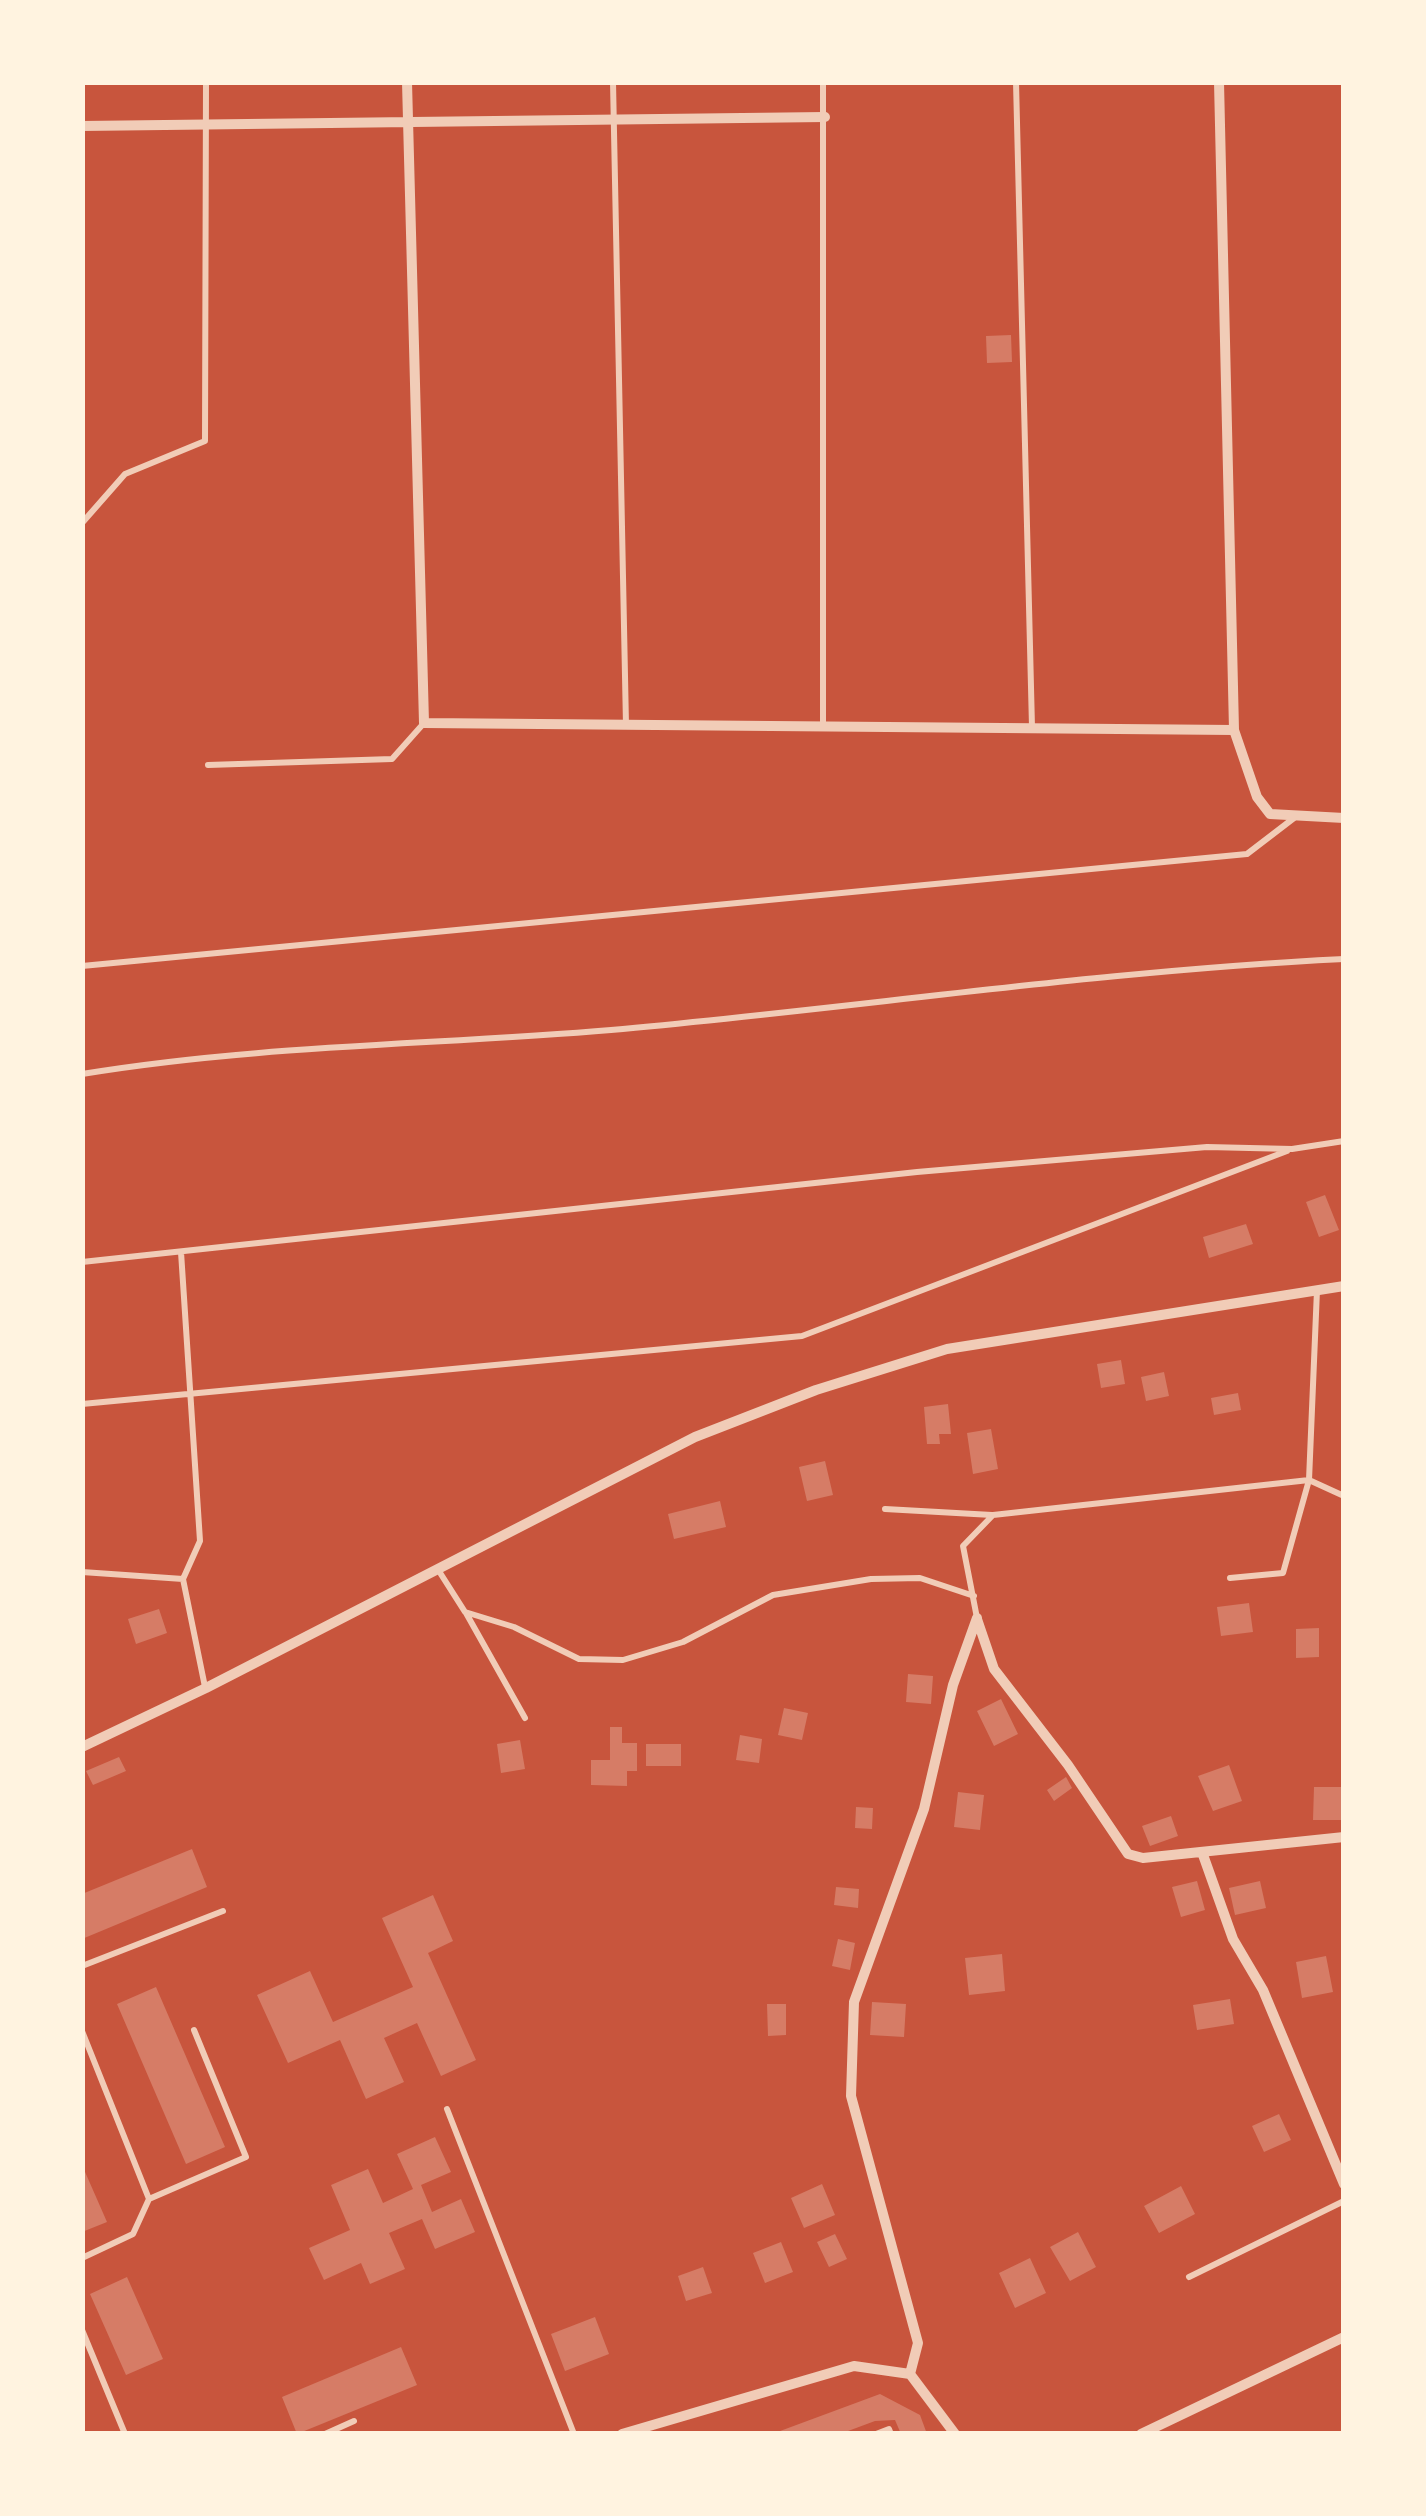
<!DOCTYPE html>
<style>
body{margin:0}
#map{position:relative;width:1426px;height:2516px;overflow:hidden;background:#c8553d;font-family:"Fira Sans",sans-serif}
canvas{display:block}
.frame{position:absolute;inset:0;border:85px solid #fff3e0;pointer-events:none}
</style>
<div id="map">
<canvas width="1426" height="2516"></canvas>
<div class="frame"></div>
</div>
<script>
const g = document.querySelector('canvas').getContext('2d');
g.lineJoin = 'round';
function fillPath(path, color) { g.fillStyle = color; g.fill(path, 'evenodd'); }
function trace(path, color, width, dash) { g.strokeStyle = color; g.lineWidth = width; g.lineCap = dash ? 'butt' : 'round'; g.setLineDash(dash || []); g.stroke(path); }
const building = new Path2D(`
 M1011,335L1012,362L987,363L986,336Z
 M1325,1195L1339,1230L1319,1237L1306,1202Z
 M1246,1224L1253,1244L1209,1258L1203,1237Z
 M1121,1360L1125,1384L1101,1388L1097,1364Z
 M1164,1372L1169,1396L1146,1401L1141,1377Z
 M1238,1393L1241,1410L1214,1415L1211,1398Z
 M948,1404L951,1434H939L940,1444H927L924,1407Z
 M991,1429L998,1469L973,1474L967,1433Z
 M825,1461L833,1495L807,1501L799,1467Z
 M720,1501L726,1527L674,1539L668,1514Z
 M1249,1603L1253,1632L1221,1636L1217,1607Z
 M159,1609L167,1633L136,1644L128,1619Z
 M1319,1628V1657L1296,1658V1629Z
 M908,1674L933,1676L931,1704L906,1702Z
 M1001,1699L1018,1734L994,1746L977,1711Z
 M784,1708L808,1713L802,1740L778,1735Z
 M610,1727H622V1743H637V1771H627V1786L591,1785V1760H610Z
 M740,1735L762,1739L759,1763L736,1760Z
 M520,1740L525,1769L501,1773L497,1744Z
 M646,1744H681V1766H646Z
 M119,1757L126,1771L93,1785L86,1771Z
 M1229,1765L1242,1801L1213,1811L1198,1776Z
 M1066,1777L1072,1788L1054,1801L1047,1790Z
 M1314,1787H1343L1342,1820H1313Z
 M958,1792L984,1795L980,1830L954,1827Z
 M856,1807L873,1808L872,1829L855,1828Z
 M1171,1816L1178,1836L1150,1846L1142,1826Z
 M192,1849L207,1887L82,1939V1894Z
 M1197,1881L1205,1910L1181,1917L1172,1887Z
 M1260,1881L1266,1908L1235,1915L1229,1888Z
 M836,1887L859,1889L858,1908L834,1905Z
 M433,1895L453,1941L428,1953L476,2060L441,2076L417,2023L384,2038L404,2082L366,2099L340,2040L288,2063L257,1995L310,1971L333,2022L413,1987L382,1918Z
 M838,1939L855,1943L850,1970L832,1966Z
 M1002,1954L1005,1991L969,1995L965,1958Z
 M1326,1956L1333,1992L1302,1998L1296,1962Z
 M156,1987L225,2147L186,2164L117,2004Z
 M1230,1999L1234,2024L1197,2030L1193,2005Z
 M872,2002L906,2004L904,2037L870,2035Z
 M767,2004H786V2035L768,2036Z
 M1279,2114L1291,2140L1264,2152L1252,2126Z
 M435,2137L451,2172L421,2185L432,2212L461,2199L475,2232L435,2249L422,2219L389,2233L405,2269L370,2284L361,2263L324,2280L309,2248L350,2230L331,2185L368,2169L383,2203L413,2189L397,2154Z
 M82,2165L107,2222L82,2232Z
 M822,2184L835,2215L804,2228L791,2198Z
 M1181,2186L1195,2214L1159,2233L1144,2206Z
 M1078,2232L1096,2267L1070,2281L1050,2247Z
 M835,2234L847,2259L829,2267L817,2242Z
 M781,2242L793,2272L765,2283L753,2253Z
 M1030,2258L1046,2293L1015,2308L999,2273Z
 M703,2267L712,2293L686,2301L678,2276Z
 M127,2277L163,2359L126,2375L90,2294Z
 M595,2317L609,2354L565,2371L551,2334Z
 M401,2347L417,2385L297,2434L282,2397Z
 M880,2394L920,2415L927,2434H901L895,2420L875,2421L840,2434H772Z`);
const service = new Path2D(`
 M613,82L626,725
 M1016,82L1032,727
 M82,523L125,474L205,441L206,82
 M823,726V82
 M208,765L392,759L424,723
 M82,966L1247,854L1294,818
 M82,1074C258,1045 434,1045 611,1030C856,1008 1098,971 1344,959
 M181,1252L200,1541L183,1579L205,1687
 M82,1262L917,1172L1207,1147L1292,1149L1344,1141
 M1317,1290L1309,1480L1344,1496
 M82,1404L802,1336L1287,1151
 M885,1509L992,1515
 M437,1568L465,1612L514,1627L579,1659L623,1660L683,1642L773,1595L871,1579L920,1578L974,1596
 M82,1572L183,1579
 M466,1613L525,1718
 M977,1618L963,1546L993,1515L1309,1480L1283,1573L1230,1578
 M82,1966L223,1911
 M82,2031L149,2199L133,2234L82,2258
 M447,2109L574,2434
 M149,2199L246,2157L194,2030
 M1189,2277L1344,2201
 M82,2330L125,2434
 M325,2434L354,2421
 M876,2434L889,2429L891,2434`);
const minor = new Path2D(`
 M407,82L424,723L1234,730
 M1219,82L1234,730L1257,797L1270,814L1344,818
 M82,126L825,117
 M977,1619L994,1669L1068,1765L1128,1854L1143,1858L1344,1837
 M82,1747L206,1688L695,1437L816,1390L947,1349L1344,1286
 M1202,1852L1233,1939L1263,1990L1344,2184
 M910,2374L918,2343L851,2096L854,2002L924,1809L953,1685L977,1618
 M622,2434L854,2366L910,2374L955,2434
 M1141,2434L1344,2337`);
fillPath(building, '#d67c66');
trace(service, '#f1ccb7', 6);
trace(minor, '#f1ccb7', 10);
</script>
